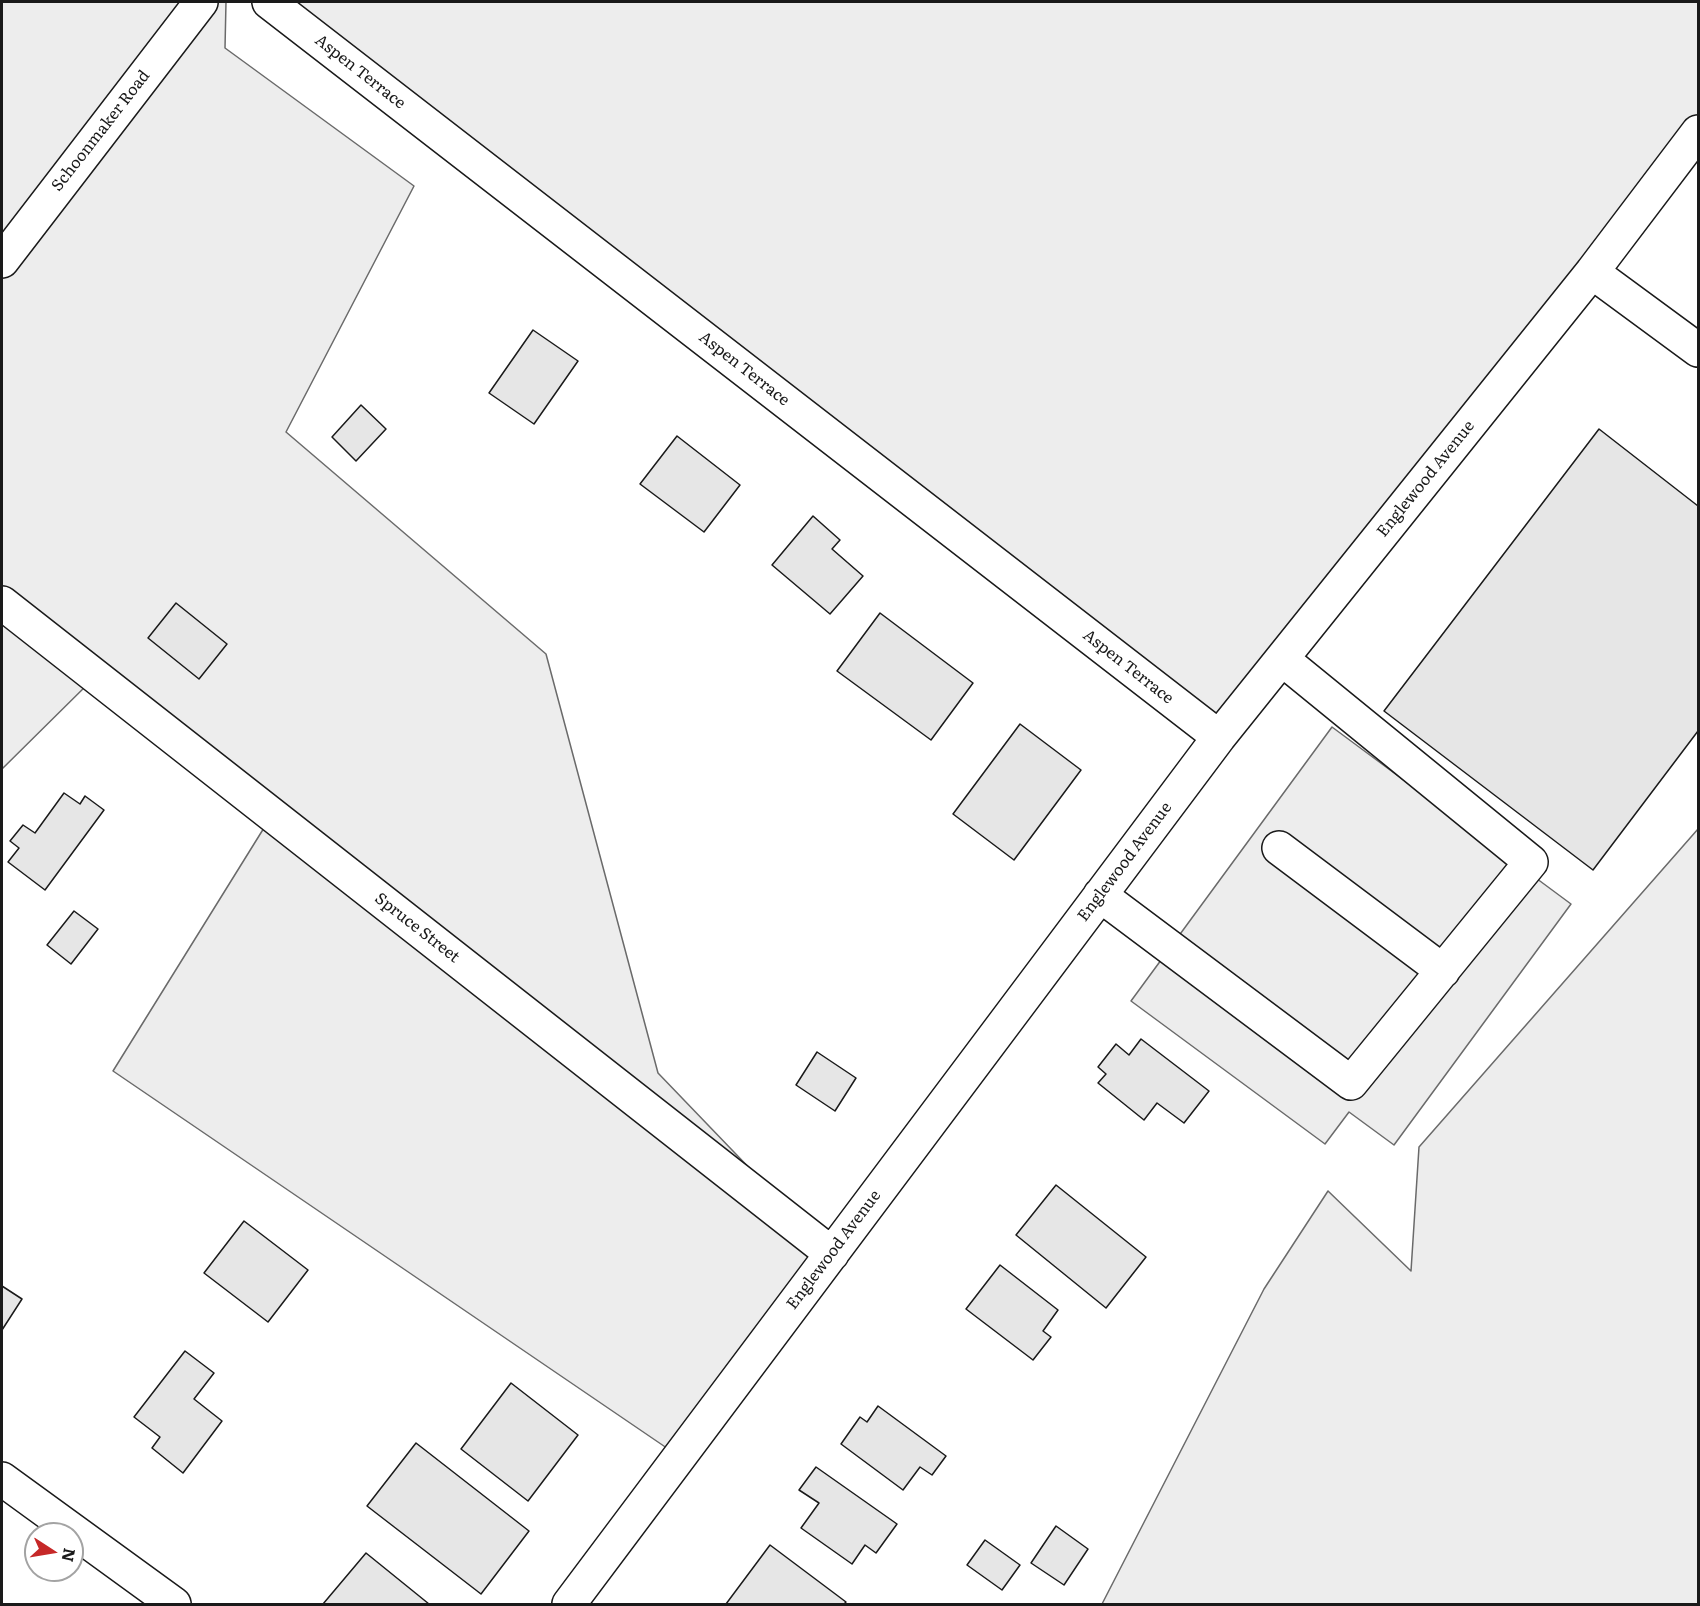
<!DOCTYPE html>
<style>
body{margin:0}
#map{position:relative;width:1700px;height:1606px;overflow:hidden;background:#fff;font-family:Literata,serif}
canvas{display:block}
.frame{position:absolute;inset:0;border:3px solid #1a1a1a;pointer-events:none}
.north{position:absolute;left:24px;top:1522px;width:60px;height:60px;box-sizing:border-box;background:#fff;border:2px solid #a3a3a3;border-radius:50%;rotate:102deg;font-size:16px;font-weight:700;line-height:24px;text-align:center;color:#1a1a1a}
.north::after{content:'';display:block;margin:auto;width:21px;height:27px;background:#c62828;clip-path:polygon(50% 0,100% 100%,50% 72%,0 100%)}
</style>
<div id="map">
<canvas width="1700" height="1606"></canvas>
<div class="frame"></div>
<div class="north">N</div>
</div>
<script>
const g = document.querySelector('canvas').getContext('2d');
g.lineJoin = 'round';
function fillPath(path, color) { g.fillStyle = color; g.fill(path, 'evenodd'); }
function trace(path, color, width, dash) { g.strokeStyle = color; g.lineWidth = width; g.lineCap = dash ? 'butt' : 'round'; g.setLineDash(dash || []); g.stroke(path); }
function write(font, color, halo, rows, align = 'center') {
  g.font = font + ' Literata,serif'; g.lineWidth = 4.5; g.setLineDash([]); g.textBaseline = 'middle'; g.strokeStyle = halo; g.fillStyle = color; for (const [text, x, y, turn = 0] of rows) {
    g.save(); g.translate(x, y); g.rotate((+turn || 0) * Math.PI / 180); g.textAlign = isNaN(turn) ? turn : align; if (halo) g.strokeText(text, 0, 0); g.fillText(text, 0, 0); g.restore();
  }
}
const built = new Path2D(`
 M2,2H226L225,48L414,186L286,432L546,654L658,1073L832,1254L680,1457L113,1071L272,815L95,677L2,769Z
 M269,2H1698V130L1219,737Z
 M1332,727L1571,904L1394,1145L1349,1112L1325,1144L1131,1001Z
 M1698,829V1604H1102L1264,1289L1328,1191L1411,1271L1419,1147Z`);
const building = new Path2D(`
 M533,330L578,361L534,424L489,393Z
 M361,405L386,429L356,461L332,437Z
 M1599,429L1698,506V731L1593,870L1384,711Z
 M677,436L740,485L704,532L640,484Z
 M813,516L840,540L832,549L863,576L830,614L772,565Z
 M176,603L227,644L199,679L148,638Z
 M880,613L973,683L931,740L837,671Z
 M1020,724L1081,770L1014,860L953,814Z
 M64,793L80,804L85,796L104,810L45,890L8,862L19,848L10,841L23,825L35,833Z
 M74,911L98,929L71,964L47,945Z
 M1141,1039L1209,1091L1184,1123L1157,1103L1144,1120L1098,1083L1106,1074L1098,1067L1116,1044L1129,1055Z
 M817,1052L856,1078L835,1111L796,1085Z
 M1056,1185L1146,1257L1106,1308L1016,1235Z
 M244,1221L308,1270L268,1322L204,1273Z
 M1000,1265L1058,1310L1043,1331L1051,1337L1033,1360L966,1309Z
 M2,1286L22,1299L2,1330Z
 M185,1351L214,1373L194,1399L222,1421L183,1473L152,1448L160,1437L134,1417Z
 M511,1383L578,1435L528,1501L461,1449Z
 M878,1406L946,1456L932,1475L920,1467L903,1490L841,1444L860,1417L867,1422Z
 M416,1443L529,1531L481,1594L367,1506Z
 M816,1467L897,1524L876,1553L865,1545L852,1564L801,1528L819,1503L799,1490Z
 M1056,1526L1088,1549L1064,1585L1031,1563Z
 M985,1540L1020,1565L1002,1590L967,1565Z
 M770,1545L846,1602L844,1604H726Z
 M366,1553L429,1604H323Z`);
const minor = new Path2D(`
 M269,2L1219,737
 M2,261L201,2
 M1592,272L1698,350
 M2,603L832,1254
 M1279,848L1443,971
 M1100,895L1351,1083L1531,862L1282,659
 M2,1479L174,1604
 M569,1604L1219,737L1592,272L1698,132`);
const streetNames = [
 ["Aspen Terrace",360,72,38],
 ["Schoonmaker Road",101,131,-52],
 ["Aspen Terrace",744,369,38],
 ["Englewood Avenue",1426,479,-51],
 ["Aspen Terrace",1128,667,38],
 ["Englewood Avenue",1125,862,-53],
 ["Spruce Street",417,928,38],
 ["Englewood Avenue",834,1250,-53]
];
fillPath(built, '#ededed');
trace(built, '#6a6a6a', 1.5);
fillPath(building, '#e6e6e6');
trace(building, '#1a1a1a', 1.5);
trace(minor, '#1a1a1a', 36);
trace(minor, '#fff', 33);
write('16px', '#1a1a1a', '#fff', streetNames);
</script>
